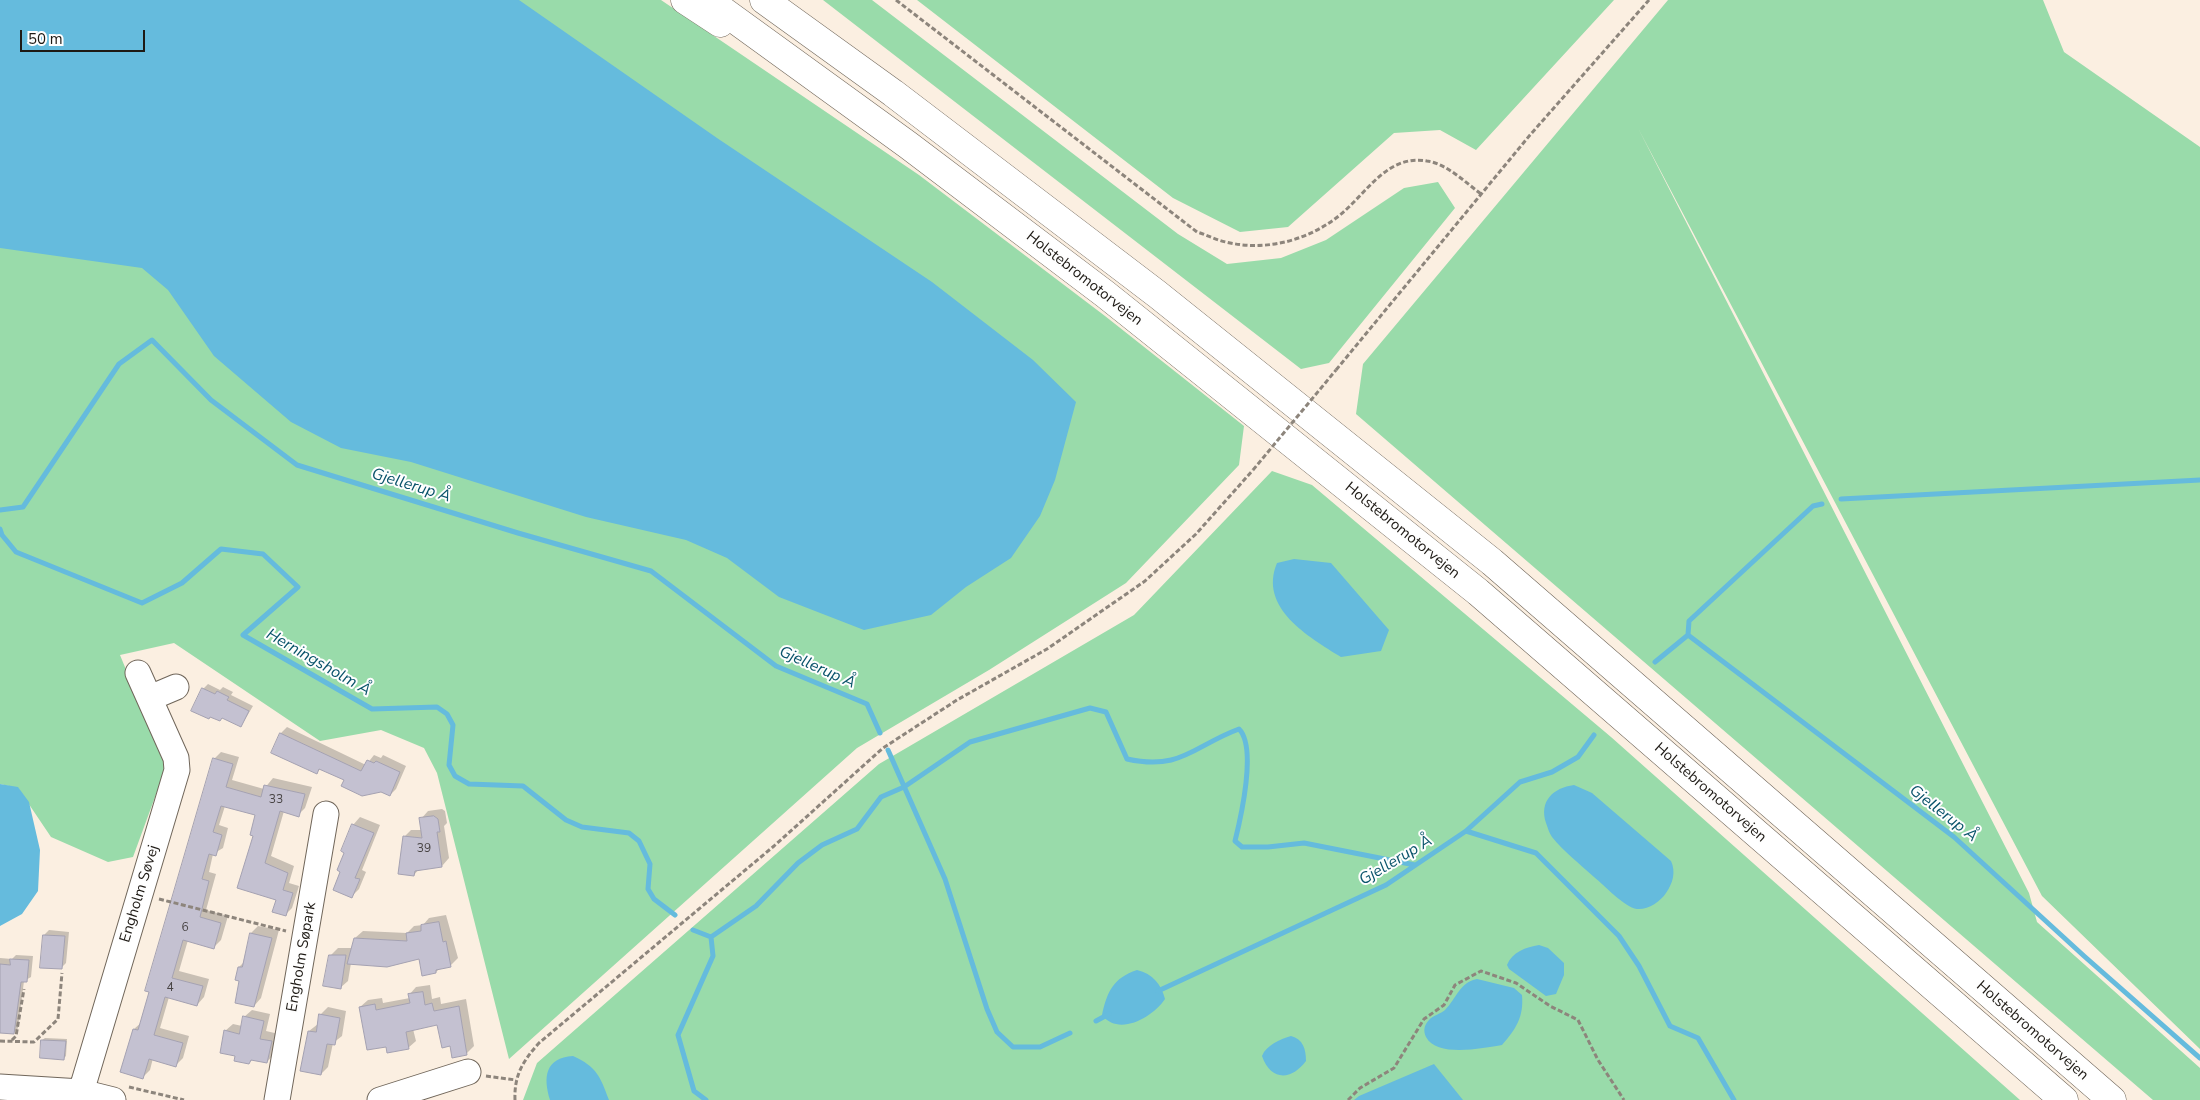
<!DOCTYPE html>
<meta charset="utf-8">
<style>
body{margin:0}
#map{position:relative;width:2200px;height:1100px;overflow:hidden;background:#fbefe1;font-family:"Nunito Sans",sans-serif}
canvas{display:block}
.scale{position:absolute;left:20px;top:30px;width:125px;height:22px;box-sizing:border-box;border:2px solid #1e1a15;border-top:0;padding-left:6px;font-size:15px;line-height:18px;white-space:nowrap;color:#1e1a15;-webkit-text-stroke:4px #fefefe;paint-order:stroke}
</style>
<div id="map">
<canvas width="2200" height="1100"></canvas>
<div class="scale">50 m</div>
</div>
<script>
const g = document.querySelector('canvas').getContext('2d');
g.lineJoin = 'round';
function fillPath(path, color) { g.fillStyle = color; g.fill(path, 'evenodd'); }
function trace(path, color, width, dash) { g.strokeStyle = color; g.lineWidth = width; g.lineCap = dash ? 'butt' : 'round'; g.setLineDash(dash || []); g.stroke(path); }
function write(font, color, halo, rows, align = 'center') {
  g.font = font + ' "Nunito Sans",sans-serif'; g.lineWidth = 4; g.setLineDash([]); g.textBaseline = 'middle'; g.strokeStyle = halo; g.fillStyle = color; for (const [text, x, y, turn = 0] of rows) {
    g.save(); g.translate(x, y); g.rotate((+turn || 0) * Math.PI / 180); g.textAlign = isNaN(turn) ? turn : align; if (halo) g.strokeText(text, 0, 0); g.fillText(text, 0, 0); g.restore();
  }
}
const green = new Path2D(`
 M0,0H661L919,175L1105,316L1244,426L1239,465L1126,583L989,670L857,748L509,1059L437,773L424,748L381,730L320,741L174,643L120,655L166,767L133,857L108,862L51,837L18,788L0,784Z
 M823,0H872L1178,234L1227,264L1281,258L1326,240L1404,188L1438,182L1455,208L1329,363L1301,369Z
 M917,0H1614L1476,150L1440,130L1394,133L1288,227L1240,232L1173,198Z
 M1668,0H2043L2064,52L2200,147V1049L2042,896L1638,128L2029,893L2037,922L2200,1068V1100H2153L1356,414L1363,364Z
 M1272,471L1312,485L1611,737L2020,1100H523L537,1063L879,764L1134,615Z`);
const water = new Path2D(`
 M0,0H519L717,138L932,282L1033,360L1076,402L1055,480L1040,516L1011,558L966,587L931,615L864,630L779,597L727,558L686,540L586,517L411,462L341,448L291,422L214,356L168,290L142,268L0,248Z
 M1294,559L1331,563L1389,630L1381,651L1341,657C1309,637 1258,608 1277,563Z
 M0,784L18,787L29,802L40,850L38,891L22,914L0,926Z
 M1574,785L1592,793L1671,861C1676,872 1673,883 1666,893C1660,902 1648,910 1637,909C1624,907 1604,885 1594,877C1580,864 1564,852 1552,837C1549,833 1548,828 1546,823C1539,801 1553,788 1574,785Z
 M1539,945L1548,948L1564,963V975L1556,994L1546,996L1509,969L1507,965C1512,952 1526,947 1539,945Z
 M1137,970C1153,974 1161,984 1165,999C1153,1017 1119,1037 1102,1015C1107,992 1113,978 1137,970Z
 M1477,979L1514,988L1522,995C1524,1017 1516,1029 1502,1045C1483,1048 1437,1058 1426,1037C1423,1031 1424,1025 1429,1020C1433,1015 1441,1014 1445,1010C1456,999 1460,982 1477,979Z
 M1291,1036C1303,1039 1306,1049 1306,1061C1292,1080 1271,1082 1262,1056C1266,1045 1281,1039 1291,1036Z
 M573,1056C597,1067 600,1076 609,1100H550C543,1077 545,1058 573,1056Z
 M1434,1064L1463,1100H1354L1359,1096Z`);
const shadow = new Path2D(`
 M208,684L220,690L223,687L233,692L231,695L253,706L241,726L223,717L220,720L203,689Z
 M287,727L366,765L374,755L381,758L383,755L406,766L396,789L390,795L346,780L321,768L316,773L272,752L281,733Z
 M221,752L239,757L232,780L264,789L273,778L312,787L305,808L298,815L284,811L271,856L294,866L289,883L299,886L292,908L285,915L254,835L257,815L225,806L219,825L228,828L223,848L213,854L209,872L216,874L206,910L228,916L221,940L214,947L188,940L179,971L209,979L204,997L197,1005L169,997L160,1028L189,1036L183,1058L176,1065L153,1058L150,1070L143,1077L122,1071L134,1029L142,1022L214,759Z
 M442,809L445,811L447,823L444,826L449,858L442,866L419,869L414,875L404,837L411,830H422L421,819L428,811Z
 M360,817L380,825L362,870L366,872L359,889L352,896L342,871L353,825Z
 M446,915L458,958L450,966L441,967L436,972L420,957L351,963L348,981L340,988L330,956L338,948H353L355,938L363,931L407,933L414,926L423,925L429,918Z
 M258,926L279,930L261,998L254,1006L239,967L244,962L251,933Z
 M49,930L69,932L66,963L61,968L44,935Z
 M16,955L33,956L31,977L24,981L18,1028L14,1033L0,1032V958L12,959Z
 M430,985L432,999L440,997L441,1004L466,999L474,1046L466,1054L451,1045L438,1024L413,1029L416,1041L408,1048L387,1045L360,1007L368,1000L382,998L383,1003L410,998L409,995L416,987Z
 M328,1007L346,1011L342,1036L333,1043L328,1067L321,1074L309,1031L318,1024L320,1015Z
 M252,1010L270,1014L266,1031L279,1034L274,1054L267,1062L253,1059L249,1063L236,1055L225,1031L233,1024L242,1026L244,1017Z
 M45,1038L67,1039L66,1056L64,1058L42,1040Z`);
const stream = new Path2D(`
 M1841,499L2200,480
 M0,510L23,507L119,364L152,340L211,400L297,465L518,533L651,571L776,666L867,704L880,733
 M0,529L2,535L16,552L142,603L182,583L221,549L263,554L298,587L243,635L372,709L437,707L447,714L453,725L449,765L455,776L469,784L523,786L566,820L582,827L629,833L639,841L650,864L648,889L654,899L675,915
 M1688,635L1954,837L2084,956L2200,1058
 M1688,635L1689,621L1813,506L1822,504
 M1655,662L1688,635
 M888,750L945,879L987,1009L997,1032L1013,1047H1040L1070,1033
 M1466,831L1536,853L1619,936L1639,966L1670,1026L1698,1038L1734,1100
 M693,930L711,937L713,956L678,1035L694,1091L706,1100
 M711,937L756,906L798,863L822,845L857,829L881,797L904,787L970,742L1090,708L1106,712L1127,759C1181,771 1193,746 1239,729C1257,747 1241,817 1235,841L1242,847H1268L1304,843L1415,865
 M1158,991L1386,885L1466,831L1520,782L1552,772L1578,757L1594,735
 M1096,1021L1109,1014`);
const building = new Path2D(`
 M202,688L215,694L217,691L229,697L227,700L249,711L241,727L222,718L220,721L210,717L209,719L191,711Z
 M280,733L361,771L367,760L374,763L376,761L400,772L390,796L381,792L362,796L341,786L344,780L319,769L317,774L271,753Z
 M213,758L233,764L226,787L261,797L264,785L305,794L299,817L280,811L265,863L288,873L283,890L293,893L286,916L272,912L276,900L237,888L253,836L250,835L255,815L221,806L213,832L222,835L216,856L209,854L202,879L209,881L200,917L221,923L214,949L183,940L172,978L203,986L197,1006L165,997L154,1035L183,1043L176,1067L149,1059L143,1079L120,1072L133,1029L138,1030L149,992L145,991Z
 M434,816L438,819L440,832H437L442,867L415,871L414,876L398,874L403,836L422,838L419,818Z
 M352,824L374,833L355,878L360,879L352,898L333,890L340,872L337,870L344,853L341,851Z
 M439,922L443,942L446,941L451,967L436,970V973L422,976L419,959L387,967L347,964L354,938L407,941L406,933L421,931V925Z
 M250,933L272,938L254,1007L235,1003L239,981L235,980L238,967H242Z
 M43,935L65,936L62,969L40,968Z
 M329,955H346L341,989L323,986Z
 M10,959L29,960L27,982H21L14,1034L0,1033V964L10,965Z
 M423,992L425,1005L432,1003L434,1011L459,1006L467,1055L452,1058L450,1046L442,1048L437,1025L406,1032L409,1049L387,1053L386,1047L367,1050L359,1007L375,1004L376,1010L410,1003L408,994Z
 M319,1014L340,1018L335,1045L327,1044L321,1075L300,1071L308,1031L316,1032Z
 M243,1016L264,1021L260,1039L272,1041L267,1063L251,1060L249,1064L234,1061L235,1056L220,1053L224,1030L239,1034Z
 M41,1040L66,1041L64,1060L40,1058Z`);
const path = new Path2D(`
 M896,0L1197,232C1207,235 1216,240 1226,242C1266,252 1309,240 1340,215C1367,193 1387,154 1427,161C1447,164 1465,182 1481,194
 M1336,370L1530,135L1649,0
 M159,899L286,931
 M12,1040L16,1036L24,989
 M0,1041L34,1042L58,1019L62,973
 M486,1076L516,1080
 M129,1087L184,1100
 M515,1100C514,1075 523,1061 539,1043L774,846L883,748L957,700L1047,649L1145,581L1196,534L1253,470
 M1348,1100L1360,1088L1394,1068L1424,1019L1444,1005L1455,985L1481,971L1516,983L1550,1006L1578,1020L1598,1060L1624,1100`);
const minor = new Path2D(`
 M150,698L176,687
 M0,1087L81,1092L113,1100
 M81,1092L177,770L176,758L138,673
 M277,1100L326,814
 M380,1100L468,1072`);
const highway = new Path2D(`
 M685,0L720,23
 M708,0L908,145L1105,294L1478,592L2064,1100
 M764,0L893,93L1157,294L1492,562L2112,1100`);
const pathBridge = new Path2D(`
 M1253,470L1336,370`);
const numberNames = [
 ["33",276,800],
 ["39",424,849],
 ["6",185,928],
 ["4",170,988]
];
const streetNames = [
 ["Holstebromotorvejen",1084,279,38],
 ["Holstebromotorvejen",1402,531,39],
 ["Holstebromotorvejen",1710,793,41],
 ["Engholm Søvej",140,894,-73],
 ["Engholm Søpark",302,957,-80],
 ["Holstebromotorvejen",2032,1031,41]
];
const waterNames = [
 ["Gjellerup Å",411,486,17],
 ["Herningsholm Å",318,663,30],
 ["Gjellerup Å",817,668,24],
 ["Gjellerup Å",1943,814,38],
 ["Gjellerup Å",1396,861,-31]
];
fillPath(green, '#99dbaa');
fillPath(water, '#65bbdd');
fillPath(shadow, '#0003');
trace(stream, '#65bbdd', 5);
fillPath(building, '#c4c1d1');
trace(building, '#a4a1b1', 1);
trace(minor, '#70665a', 27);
trace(highway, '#70665a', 29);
trace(path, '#8d857c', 3, [5, 2.5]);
trace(minor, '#fff', 25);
trace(highway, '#fff', 28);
trace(pathBridge, '#8d857c', 3, [5, 2.5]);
write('12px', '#484444', null, numberNames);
write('15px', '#1e1a15', '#fefefe', streetNames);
write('italic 16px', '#0a546b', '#fefefe', waterNames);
</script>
